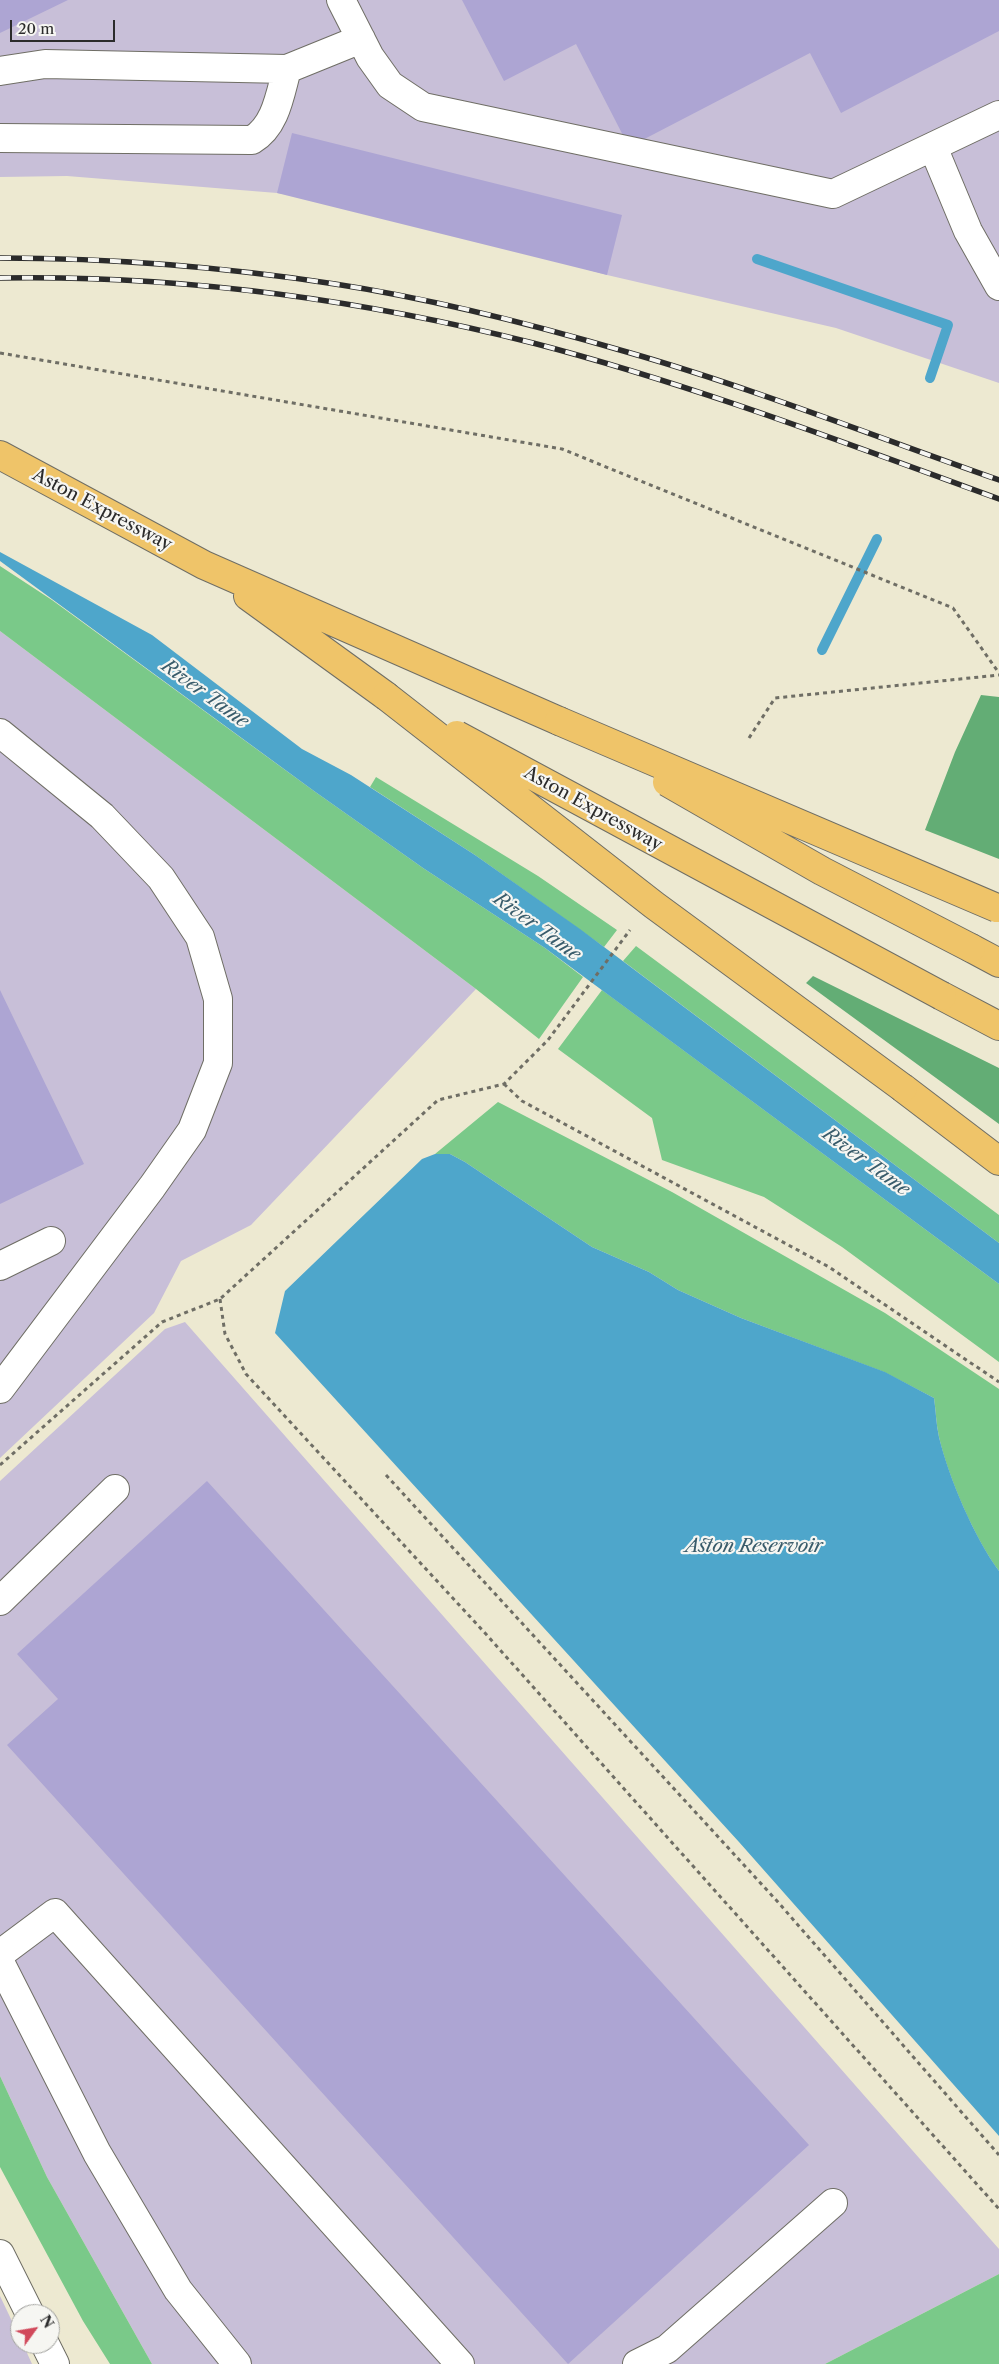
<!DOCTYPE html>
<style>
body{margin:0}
#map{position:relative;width:999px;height:2364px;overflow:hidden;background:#ede9d1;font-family:"Libre Caslon Text",serif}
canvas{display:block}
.north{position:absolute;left:10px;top:2304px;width:50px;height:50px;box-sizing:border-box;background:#f6f6f2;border:1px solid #a5a5a2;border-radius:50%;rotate:58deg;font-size:14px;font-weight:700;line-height:20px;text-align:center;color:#2b2b2b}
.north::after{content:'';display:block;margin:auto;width:18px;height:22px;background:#d1495b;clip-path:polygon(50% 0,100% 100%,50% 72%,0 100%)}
.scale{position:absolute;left:10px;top:20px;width:105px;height:22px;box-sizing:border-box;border:2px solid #2b2b2b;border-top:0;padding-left:6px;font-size:15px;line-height:18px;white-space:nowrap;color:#2b2b2b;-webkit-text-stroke:4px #f6f6f2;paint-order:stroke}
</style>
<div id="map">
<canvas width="999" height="2364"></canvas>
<div class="north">N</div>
<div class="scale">20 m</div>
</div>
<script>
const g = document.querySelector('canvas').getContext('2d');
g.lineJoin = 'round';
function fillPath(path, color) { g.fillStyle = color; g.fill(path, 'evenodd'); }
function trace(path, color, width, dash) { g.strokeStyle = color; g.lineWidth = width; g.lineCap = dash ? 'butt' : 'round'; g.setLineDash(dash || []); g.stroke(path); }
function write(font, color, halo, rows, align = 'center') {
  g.font = font + ' "Libre Caslon Text",serif'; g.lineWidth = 4.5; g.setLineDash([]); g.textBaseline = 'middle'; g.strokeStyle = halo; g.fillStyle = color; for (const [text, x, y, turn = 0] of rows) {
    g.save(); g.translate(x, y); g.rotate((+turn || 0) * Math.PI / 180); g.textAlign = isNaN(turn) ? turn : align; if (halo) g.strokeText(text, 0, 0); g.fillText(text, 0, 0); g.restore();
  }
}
const industrial = new Path2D(`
 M0,0H999V383L836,328L607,275L356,205L277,193L67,176L0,177Z
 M0,631L476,989L251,1225L181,1261L154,1313L0,1458Z
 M185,1322L999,2249V2274L825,2364H152L47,2177L0,2076V1481L165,1329Z
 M0,2296L20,2338V2344H23L32,2364H0Z`);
const green = new Path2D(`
 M0,566L52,600L314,791L423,868L545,948L583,977L539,1039L476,989L0,631Z
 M376,777L538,876L617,930L604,947L475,855L370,787Z
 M636,946L999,1215V1243L623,961Z
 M602,990L999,1284V1362L842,1247L764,1197L662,1160L652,1118L558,1049Z
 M498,1102L672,1192L885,1313L999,1389V1571C975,1539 948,1477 939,1437C936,1424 936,1411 934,1398L884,1372L741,1318L678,1290L649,1272L592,1247L465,1162L450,1154H435Z
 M0,2076L47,2177L152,2364H110L83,2321L0,2167Z
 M999,2274V2364H825Z`);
const forest = new Path2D(`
 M981,695L999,697V859L925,830L955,752Z
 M813,976L999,1068V1124L806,983Z`);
const water = new Path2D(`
 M0,552L152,635L302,749L351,775L475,855L580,929L999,1243V1284L545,948L423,868L314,791L0,561Z
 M435,1154H450L465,1162L592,1247L649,1272L678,1290L741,1318L885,1372L934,1398C936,1411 936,1424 939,1437C949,1478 974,1537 999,1571V2136L739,1842L275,1333L285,1291L422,1159Z`);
const stream = new Path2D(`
 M757,259L948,325L930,378
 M822,650L877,539`);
const building = new Path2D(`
 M0,0H68L0,33Z
 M462,0H999V31L841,113L810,53L629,147L576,44L504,81Z
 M292,133L622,215L607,275L277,193Z
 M0,990L84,1164L0,1204Z
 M207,1481L809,2145L568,2364L7,1745L58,1699L17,1654Z`);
const path = new Path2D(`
 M0,353L562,449L953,608L999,673
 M749,738L775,698L999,675
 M504,1084L522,1101L829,1267L999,1382
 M220,1299L225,1334L246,1374L485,1633L999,2209
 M0,1465L162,1322L220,1299L438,1100L504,1084L548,1040L630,930
 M386,1475L777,1901L999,2155`);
const minor = new Path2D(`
 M341,0L370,57L390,85L423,107L833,194L999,115
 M0,71L45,64L287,69
 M0,138L252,140C276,126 280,94 287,69L361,39
 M933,147L968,231L999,286
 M0,733L102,816L161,878L200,937L218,999V1063L192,1130L152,1187L0,1389
 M0,1266L51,1241
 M0,1601L115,1489
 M0,1954L55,1913L460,2364
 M0,1962L97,2153L178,2290L237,2364
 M0,2254L30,2314
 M45,2344L55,2364
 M637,2364L667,2349L833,2203`);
const highway = new Path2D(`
 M0,455L204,565L559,721
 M248,596L386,696
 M971,948L999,963
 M942,996L999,1026
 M903,1088L999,1161`);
const rail = new Path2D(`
 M0,258C112,258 224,267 335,284C434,299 531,324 627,352C753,388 876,437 999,480
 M0,278C179,275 359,299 533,343C691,384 845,443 999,499`);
const highwayBridge = new Path2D(`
 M386,696L654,905L903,1088
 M559,721L997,908
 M457,735L942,996
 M667,782L822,871L971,948`);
const streetNames = [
 ["Aston Expressway",102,510,28],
 ["Aston Expressway",593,809,29]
];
const waterNames = [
 ["River Tame",205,694,36],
 ["River Tame",537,927,36],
 ["River Tame",866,1162,36],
 ["Aston Reservoir",754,1547]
];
fillPath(industrial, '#c8bfd8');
fillPath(green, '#7ac989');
fillPath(forest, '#63ad75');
fillPath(water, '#4ea6cb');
trace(stream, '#4ea6cb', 10);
fillPath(building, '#ada5d3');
trace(minor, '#6f6e65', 30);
trace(highway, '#6f6e65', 30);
trace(path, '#6f6e65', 3, [4, 4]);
trace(minor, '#fff', 28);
trace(highway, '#efc469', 28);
trace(rail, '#2b2b2b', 5.5);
trace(rail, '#f6f6f2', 4, [11]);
trace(highwayBridge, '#6f6e65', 30, []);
trace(highwayBridge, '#efc469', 28);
write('18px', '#2b2b2b', '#f6f6f2', streetNames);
write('italic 19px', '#395c6b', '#f6f6f2', waterNames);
</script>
